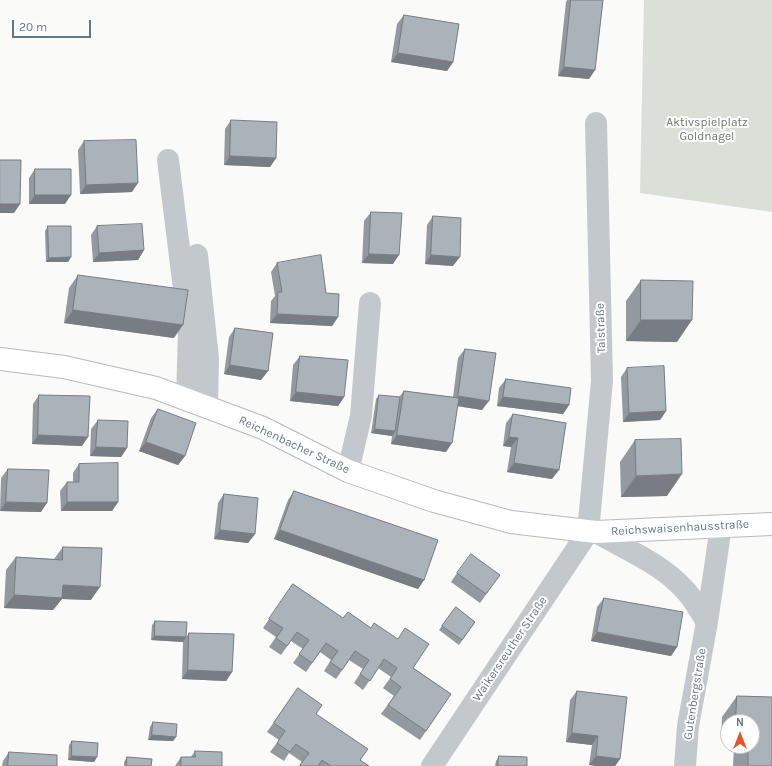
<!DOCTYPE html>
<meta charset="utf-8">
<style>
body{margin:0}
#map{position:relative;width:772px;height:766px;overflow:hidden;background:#fafaf8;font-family:Karla,sans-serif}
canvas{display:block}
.north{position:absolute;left:720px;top:714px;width:40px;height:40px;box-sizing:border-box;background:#fff;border:1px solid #c1c8cd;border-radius:50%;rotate:0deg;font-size:11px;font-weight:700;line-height:16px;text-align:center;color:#657683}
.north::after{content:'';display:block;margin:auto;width:14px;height:18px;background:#e4572e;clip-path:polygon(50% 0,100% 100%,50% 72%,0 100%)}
.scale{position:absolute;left:12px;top:20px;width:79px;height:18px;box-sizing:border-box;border:2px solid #657683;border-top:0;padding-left:5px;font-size:12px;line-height:14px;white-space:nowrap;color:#657683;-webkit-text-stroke:3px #fff;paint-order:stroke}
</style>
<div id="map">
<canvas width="772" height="766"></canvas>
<div class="north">N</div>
<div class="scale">20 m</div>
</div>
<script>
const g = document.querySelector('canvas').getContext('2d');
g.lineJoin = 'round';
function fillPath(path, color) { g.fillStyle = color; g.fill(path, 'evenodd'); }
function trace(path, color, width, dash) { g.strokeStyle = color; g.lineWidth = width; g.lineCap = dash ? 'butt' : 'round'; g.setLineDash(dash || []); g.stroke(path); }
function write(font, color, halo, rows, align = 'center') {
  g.font = font + ' Karla,sans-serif'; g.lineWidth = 4; g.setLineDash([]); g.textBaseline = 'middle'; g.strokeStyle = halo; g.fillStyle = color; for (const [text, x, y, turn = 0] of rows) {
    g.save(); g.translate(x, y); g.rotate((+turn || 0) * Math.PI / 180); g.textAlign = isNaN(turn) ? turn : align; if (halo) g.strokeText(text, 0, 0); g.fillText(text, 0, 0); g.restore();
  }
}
const green = new Path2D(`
 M644,0H772V212L640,193Z`);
const minor = new Path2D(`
 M168,160L189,329L187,400
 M197,255L208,359L207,407
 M348,471L361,416L370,303
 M596,532C625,549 662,564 684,589C693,598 700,611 707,622
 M432,766L588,532L602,381L596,123
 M685,766L688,726L707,622L721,526`);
const major = new Path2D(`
 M0,359L64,367L156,388L263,428L348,471L434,501L511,522L596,532L772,524`);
const wall = new Path2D(`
 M567,0H603L595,70L589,79L558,76L566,2Z
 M404,15L453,62L447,71L391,62L397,24Z
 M231,120L276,158L270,167L224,165L225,129Z
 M84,141L132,192L80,194L78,150Z
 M35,169L65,204H29V178Z
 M371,212L393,264L362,263L364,221Z
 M433,216L453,266L425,264L427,225Z
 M48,226L71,257L68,262H46L45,231Z
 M97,226L144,250L138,260L93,262L91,235Z
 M277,263L326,293L338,317L332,326L270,323L271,301L275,296L271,272Z
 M78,275L174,338L64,323L69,288Z
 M641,280L677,342L626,341V301Z
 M235,328L268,371L261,380L224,374L229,337Z
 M465,349L482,410L457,406L446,452L391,444L392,436L371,433L376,399L379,395L399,397L404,391L453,397L458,358Z
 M300,356L344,397L338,406L290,401L293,365Z
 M627,368L666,411L660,420L623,422L621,377Z
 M506,379L569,405L563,414L497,406L499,388Z
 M39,395L82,446L32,444L33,404Z
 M158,409L185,456L178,465L139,451L151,418Z
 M513,414L552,479L507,472L511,447L503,446L506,423Z
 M98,420L127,448L121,457L90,456L91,429Z
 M635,440L667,496L621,497L620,462Z
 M79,464L118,502L112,511H61L60,491L67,482H73V473Z
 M8,469L41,512L0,511L1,478Z
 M294,491L424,580L418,589L274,539L288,500Z
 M224,494L255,534L248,543L214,539L218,503Z
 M63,547L91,600L62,599L53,610L4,608L6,570L16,557L54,559Z
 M457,573L500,575L480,603L451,582Z
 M293,584L451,694L420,740L381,714L394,696L383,688L391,677L378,668L363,690L354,683L363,669L349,660L336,679L324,671L331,660L320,652L306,672L293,663L303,649L291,641L281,655L269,647L276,637L263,628Z
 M604,598L677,647L671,656L591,641L597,607Z
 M456,607L475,622L459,645L439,630Z
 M155,621L186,637L189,633L232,672L226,681L182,679L183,642L151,640L152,625Z
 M298,688L316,714L360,760L369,766H299L302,762L289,753L284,761L270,752L279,740L267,732Z
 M577,691L620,759L615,766H597L589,765L592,745L566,742L570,700Z
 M737,696L772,697V766H733L734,746H752V722H728V740H721L722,717Z
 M153,722L176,737L173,741L148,740L150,727Z
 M72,741L97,757L94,762L68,760L69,745Z
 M195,751L222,766H175L181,757H191Z
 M9,752L57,766H2L3,761Z
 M499,756L527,766H495L496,761Z
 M127,757L151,766H124V762Z`);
const shadedWall = new Path2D(`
 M398,53L453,62L447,71L391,62Z
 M564,67L595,70L589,79L558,76Z
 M230,156L276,158L270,167L224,165Z
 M138,183L132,192L80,194L86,185Z
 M35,195H71L65,204H29Z
 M0,204H20L14,213H0Z
 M144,250L138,260L93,262L99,253Z
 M369,254L399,255L393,264L362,263Z
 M431,255L460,257L453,266L425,264Z
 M71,257L68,262H46L49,258Z
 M73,310L183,325L174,338L64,323Z
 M277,314L338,317L332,326L270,323Z
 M641,320H692L677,342L626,341Z
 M230,365L268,371L261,380L224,374Z
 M296,392L344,397L338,406L290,401Z
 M458,396L489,401L482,410L451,405Z
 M503,397L569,405L563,414L497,406Z
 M666,411L660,420L623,422L629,413Z
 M375,429L395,431L392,436L371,433Z
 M38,435L88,437L82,446L32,444Z
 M397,435L452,443L446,452L391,444Z
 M509,437L518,438L511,447L503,446Z
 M146,442L185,456L178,465L139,451Z
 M96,447L127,448L121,457L90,456Z
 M514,463L559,470L552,479L507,472Z
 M682,474L667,496L621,497L636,476Z
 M6,502L47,503L41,512L0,511Z
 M67,502H118L112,511H61Z
 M220,530L255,534L248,543L214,539Z
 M280,530L424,580L418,589L274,539Z
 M63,585L100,587L91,600L62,599L53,610L4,608L14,595Z
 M597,632L677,647L671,656L591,641Z
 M155,636L186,637L183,642L151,640Z
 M188,670L232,672L226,681L182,679Z
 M736,719H749L747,722H734Z
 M728,730V740H721Z
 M572,733L598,736L592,745L566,742Z
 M152,735L176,737L173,741L148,740Z
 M72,756L97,757L94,762L68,760Z
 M596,756L620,759L615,766H597L589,765Z`);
const building = new Path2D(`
 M571,0H603L595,70L564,67Z
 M404,15L459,24L453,62L398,53Z
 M231,120L277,122L276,158L230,156Z
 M136,140L138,183L86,185L84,141Z
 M0,160H21L20,204H0Z
 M35,169H71V195H35Z
 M371,212L402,213L399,255L369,254Z
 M433,216L461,218L460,257L431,255Z
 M142,224L144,250L99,253L97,226Z
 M48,226H71V257L49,258Z
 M321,255L326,293L339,294L338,317L277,314L278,292H282L277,263Z
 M78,275L188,290L183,325L73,310Z
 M641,280L693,281L692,320H641Z
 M235,328L273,333L268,371L230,365Z
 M465,349L496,353L489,401L458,396Z
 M300,356L348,360L344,397L296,392Z
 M664,366L666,411L629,413L627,368Z
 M506,379L571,388L569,405L503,397Z
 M404,391L459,398L452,443L397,435Z
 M39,395L90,396L88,437L38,435Z
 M379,395L400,397L395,431L375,429Z
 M158,409L196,423L185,456L146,442Z
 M513,414L566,423L559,470L514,463L518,438L509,437Z
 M98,420L128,421L127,448L96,447Z
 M681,439L682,474L636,476L635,440Z
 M118,463V502H67V482H79V464Z
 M8,469L49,470L47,503L6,502Z
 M294,491L438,540L424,580L280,530Z
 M224,494L258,498L255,534L220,530Z
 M63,547L102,548L100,587L63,585L62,598L14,595L16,557L62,560Z
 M471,554L500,575L486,594L457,573Z
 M293,584L343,618L348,612L371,628L374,623L398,639L405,628L429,644L413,668L451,694L426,731L388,705L401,687L390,679L397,668L384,659L370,681L360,674L369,660L355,651L342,670L330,662L338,651L326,643L312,663L299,654L309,640L297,632L287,646L276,638L283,628L269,619Z
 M604,598L683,612L677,647L597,632Z
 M456,607L475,622L462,640L442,626Z
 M155,621L187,622L186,637L155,636Z
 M189,633L234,634L232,672L188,670Z
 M298,688L322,705L316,714L368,749L360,760L369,766H331L322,760L318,766H301L300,765L309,753L296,744L290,752L277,743L285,731L274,723Z
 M577,691L627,697L620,759L596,756L598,736L572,733Z
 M737,696L772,697V766H748V746H752V722H749V719H736Z
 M153,722L177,724L176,737L152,735Z
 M72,741L98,743L97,757L72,756Z
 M195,751L222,752V766H181V757H195Z
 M9,752L57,755V766H8Z
 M499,756L527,757V766H498Z
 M127,757L152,759L151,766H127Z`);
const parkNames = [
 ["Aktivspielplatz",707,123],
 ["Goldnagel",707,137]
];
const streetNames = [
 ["Talstraße",601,328,-92],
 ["Reichenbacher Straße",294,445,25],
 ["Reichswaisenhausstraße",680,528,-3],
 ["Waikersreuther Straße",510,649,-56],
 ["Gutenbergstraße",695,694,-81]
];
fillPath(green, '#dadfd7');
trace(major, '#b5babe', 24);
trace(minor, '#c3c8cc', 22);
trace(major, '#fff', 22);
fillPath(wall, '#929a9f');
fillPath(shadedWall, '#777d82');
fillPath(building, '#aab3b9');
trace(building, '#777d82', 1);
write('12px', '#687a64', '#fff', parkNames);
write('12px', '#657683', '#fff', streetNames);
</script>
